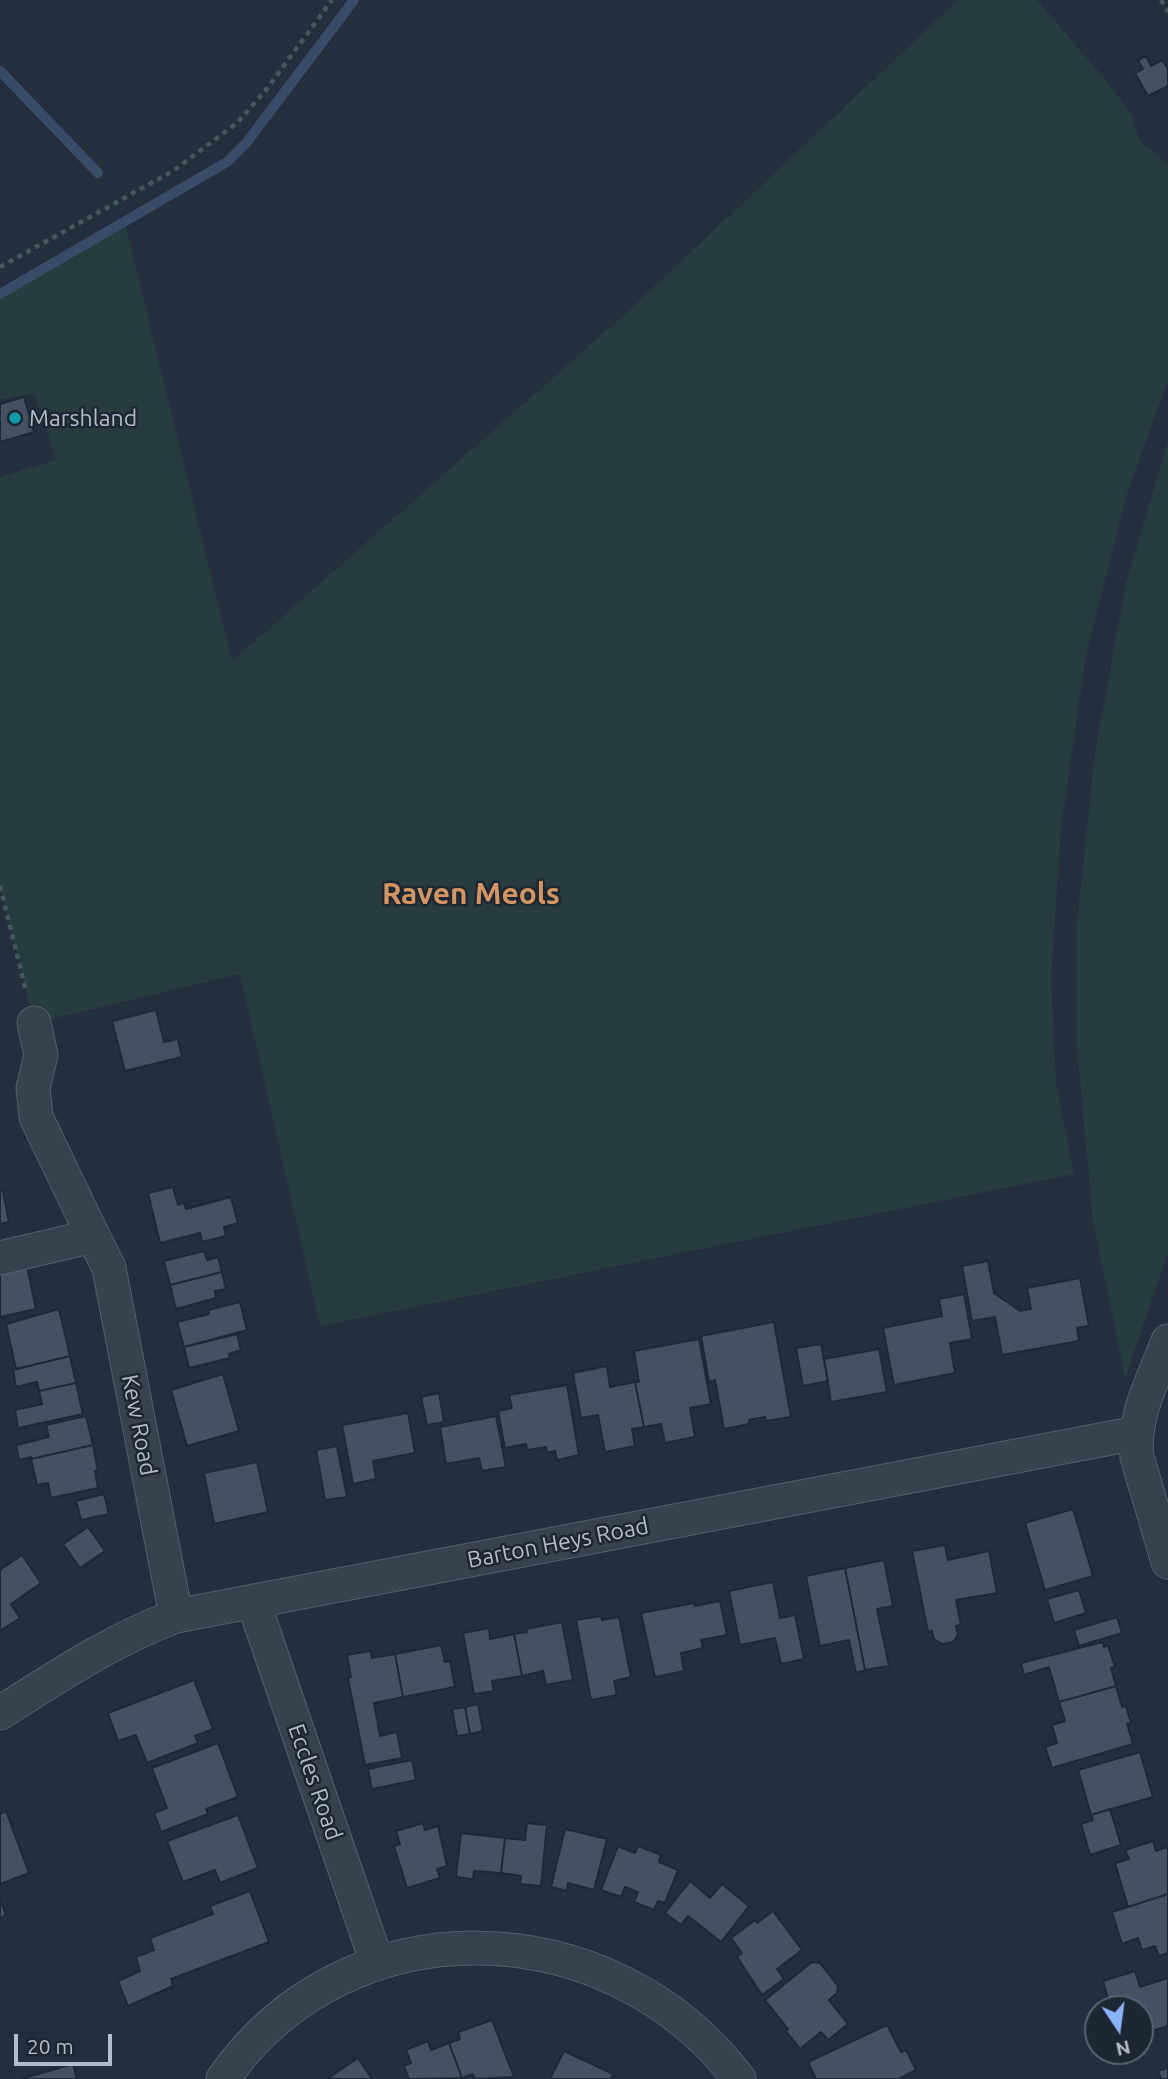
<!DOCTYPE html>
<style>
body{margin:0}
#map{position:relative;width:1168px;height:2079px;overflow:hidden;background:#242f3e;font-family:Ubuntu,sans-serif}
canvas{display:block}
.north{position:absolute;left:1084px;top:1995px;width:70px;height:70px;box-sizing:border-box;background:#1d2633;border:2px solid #59626f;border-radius:50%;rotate:167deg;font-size:19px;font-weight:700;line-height:28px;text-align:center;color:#b4bcc9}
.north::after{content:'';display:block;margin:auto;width:24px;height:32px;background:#8ab4f8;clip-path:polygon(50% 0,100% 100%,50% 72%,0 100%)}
.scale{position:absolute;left:14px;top:2034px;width:98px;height:32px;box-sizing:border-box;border:4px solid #b4bcc9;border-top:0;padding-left:9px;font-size:21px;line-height:24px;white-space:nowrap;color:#b4bcc9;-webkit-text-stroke:5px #1d2633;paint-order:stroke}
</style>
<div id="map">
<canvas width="1168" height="2079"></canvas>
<div class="north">N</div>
<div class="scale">20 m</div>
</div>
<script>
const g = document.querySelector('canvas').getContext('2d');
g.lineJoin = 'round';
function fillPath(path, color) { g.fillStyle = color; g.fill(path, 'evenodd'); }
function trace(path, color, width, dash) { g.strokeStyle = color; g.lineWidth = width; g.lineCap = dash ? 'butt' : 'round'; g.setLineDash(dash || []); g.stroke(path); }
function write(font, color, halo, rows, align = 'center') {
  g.font = font + ' Ubuntu,sans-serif'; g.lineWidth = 5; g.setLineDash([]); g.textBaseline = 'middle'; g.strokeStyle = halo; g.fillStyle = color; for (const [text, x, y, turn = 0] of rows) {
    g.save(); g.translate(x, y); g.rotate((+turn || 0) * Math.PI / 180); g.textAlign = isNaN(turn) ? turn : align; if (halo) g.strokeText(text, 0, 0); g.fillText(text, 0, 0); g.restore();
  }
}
const green = new Path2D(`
 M958,0H1037L1106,80L1131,114L1139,139L1168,165V380L1126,497L1086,655L1061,829L1051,978L1056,1083L1074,1174L320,1326L240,974L34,1023L0,886V477L56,460L35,394L0,399V294L125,223L232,661L624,315Z
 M1168,441V1253L1125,1378L1093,1221L1077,1047V922L1095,753L1126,583Z`);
const stream = new Path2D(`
 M0,71L98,173
 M0,294L227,162L247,142L354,0`);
const building = new Path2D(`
 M1146,56L1151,66L1162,60L1168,69V86L1148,96L1135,73L1143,69L1138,60Z
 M24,397L34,432L0,442V404Z
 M156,1010L164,1042L178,1039L182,1057L125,1071L112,1021Z
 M173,1187L178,1205L184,1203L186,1209L231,1197L238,1223L224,1227L226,1236L202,1242L200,1233L160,1243L148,1193Z
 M0,1191H3L9,1222L0,1224Z
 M204,1251L207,1260L218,1257L222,1272L170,1285L164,1261Z
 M988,1261L994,1293L1020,1311L1031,1309L1027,1288L1080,1278L1089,1326L1077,1328L1079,1341L1002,1355L995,1317L972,1321L962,1266Z
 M26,1262L36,1309L0,1317V1268Z
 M222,1272L226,1289L215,1291L216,1298L176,1309L170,1285Z
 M964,1294L972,1339L950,1343L955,1373L894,1385L883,1328L942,1316L939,1299Z
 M240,1302L247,1330L184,1347L177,1322L209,1314L208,1310Z
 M59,1309L70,1356L16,1369L6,1324Z
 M774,1322L791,1417L766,1421L765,1417L749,1420V1424L724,1429L715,1380L709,1382L701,1336Z
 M237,1334L241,1350L229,1354L230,1358L189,1368L184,1347Z
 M699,1339L711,1404L690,1408L695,1437L665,1443L661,1424L644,1427L635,1382H639L634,1351Z
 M821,1344L828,1381L803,1386L796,1348Z
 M879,1349L887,1392L831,1402L824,1359Z
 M70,1356L76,1383L39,1391L37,1382L16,1387L13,1370Z
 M607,1366L610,1387L635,1382L644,1427L632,1429L635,1446L605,1452L598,1415L581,1418L573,1373Z
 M223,1374L239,1431L187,1446L171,1390Z
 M76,1383L83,1414L18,1428L15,1410L42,1404L39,1391Z
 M567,1385L579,1455L557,1460L555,1451L547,1453L546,1447L527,1450L526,1444L505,1448L498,1411L512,1408L509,1395Z
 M439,1393L444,1422L427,1425L421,1397Z
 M408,1413L415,1453L373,1461L376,1479L353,1484L342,1425Z
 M86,1416L93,1445L31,1459V1457L19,1460L16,1445L49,1437L46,1425Z
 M496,1416L506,1467L482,1471L479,1458L446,1464L440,1427Z
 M93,1445L98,1471H95L98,1488L51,1498L48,1483L37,1485L31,1459Z
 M337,1446L347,1497L325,1500L316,1450Z
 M257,1462L268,1512L214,1524L204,1473Z
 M104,1494L109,1514L81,1520L76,1501Z
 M1073,1509L1093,1576L1045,1590L1025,1523Z
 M88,1527L105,1551L80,1568L63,1544Z
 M945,1545L948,1560L989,1551L997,1593L956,1600L961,1625L956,1626L958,1635L953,1642L942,1644L934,1639L932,1631L928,1632L912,1551Z
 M22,1555L41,1583L11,1604L20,1618L0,1631V1570Z
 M884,1560L893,1606L877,1609L889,1666L865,1670L845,1568Z
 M845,1568L865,1670L856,1673L849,1640L820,1646L806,1576Z
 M773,1582L780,1618L795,1615L804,1659L781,1664L775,1638L740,1645L729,1591Z
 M1079,1590L1086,1613L1054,1623L1047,1599Z
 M720,1601L727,1635L701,1640L703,1648L681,1653L684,1671L655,1677L641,1613L694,1603L695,1606Z
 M601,1616L602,1620L619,1617L631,1677L614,1681L617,1695L591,1700L576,1620Z
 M1117,1617L1122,1633L1079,1646L1074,1630Z
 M562,1622L573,1680L546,1685L543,1671L522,1676L514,1634L527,1632L526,1629Z
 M489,1628L490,1639L514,1634L522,1676L492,1681L494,1691L474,1694L463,1633Z
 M1103,1642L1104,1647L1108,1645L1115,1667L1111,1668L1116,1686L1059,1702L1049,1667L1024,1675L1021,1663Z
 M441,1645L445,1662L450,1661L455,1687L403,1697L395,1654Z
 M371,1651L372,1658L395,1654L403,1697L374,1703L380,1736L397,1732L402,1758L365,1765L348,1678L351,1677L347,1655Z
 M194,1680L213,1729L195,1736L198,1743L147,1763L136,1735L118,1741L108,1713Z
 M1116,1686L1122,1707L1126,1706L1131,1723L1127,1724L1133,1744L1052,1768L1045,1747L1057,1743L1052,1725L1065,1721L1059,1702Z
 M478,1704L483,1731L470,1734L465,1707Z
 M465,1707L470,1734L457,1736L452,1709Z
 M218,1743L238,1797L206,1809L208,1814L161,1832L154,1813L167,1808L152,1768Z
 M1140,1752L1153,1797L1091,1815L1078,1770Z
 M412,1760L416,1780L372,1789L368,1769Z
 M1110,1809L1121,1845L1090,1855L1081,1824L1093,1820L1091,1815Z
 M6,1811L29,1873L0,1884V1814Z
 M238,1815L258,1868L220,1883L215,1870L183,1882L167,1841Z
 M423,1823L425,1830L438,1826L447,1866L437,1869L440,1878L407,1888L394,1846L400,1844L396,1831Z
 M527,1823L547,1825L541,1886L520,1884L521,1876L501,1873L505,1838L525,1840Z
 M565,1829L607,1839L594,1890L568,1883L567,1891L551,1887Z
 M461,1833L505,1838L501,1873L474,1871L473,1879L456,1877Z
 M1153,1841L1156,1851L1167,1847L1168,1851V1894L1128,1907L1115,1863L1129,1859L1125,1850Z
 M618,1846L635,1853L638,1846L661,1855L659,1862L678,1870L665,1903L658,1901L654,1910L634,1902L638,1892L625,1887L621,1897L601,1890Z
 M690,1881L710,1898L722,1884L749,1906L721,1942L688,1916L681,1925L665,1913Z
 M250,1891L269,1942L171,1979L173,1986L128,2006L118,1981L140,1971L136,1957L154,1950L150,1938L213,1914L210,1906Z
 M1168,1894V1953L1159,1956L1155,1946L1142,1950L1138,1938L1122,1944L1112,1912Z
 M0,1899L6,1915L0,1918Z
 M773,1911L802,1950L777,1969L784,1979L762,1995L737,1957L742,1953L731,1938L755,1920L757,1923Z
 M812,1962L820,1963L838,1986L837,1993L829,2000L848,2024L828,2040L821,2032L800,2049L786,2031L788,2029L765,2000Z
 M1135,1971L1140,1987L1168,1978V2026L1140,2035V2009H1126L1123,1998L1109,2003L1103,1981Z
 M492,2020L514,2077L475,2079L473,2074L462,2078L449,2043L460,2039L458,2032Z
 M887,2025L901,2052L906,2050L916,2070L899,2079H816L808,2062Z
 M428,2041L431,2050L449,2043L462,2078L409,2079L404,2066L411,2063L406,2050Z
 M564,2051L613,2074L611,2079H550Z
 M358,2058L372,2079H327Z
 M73,2064L77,2079H21Z
 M1168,2068V2079H1161L1158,2071Z`);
const path = new Path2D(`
 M1161,0L1168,12
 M0,267L173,171L237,123L266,90L332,0
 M0,886L26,991`);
const minor = new Path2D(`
 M34,1023L41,1055L33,1088L36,1117L93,1236
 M0,1258L93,1236L109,1268L176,1616
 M1168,1341C1154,1378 1132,1417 1137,1457L1168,1562
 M253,1601L377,1963
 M0,1713C60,1675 110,1641 176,1616L1137,1433
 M223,2079C347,1900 611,1909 739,2079`);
const markers = [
 [15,418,7,"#0f9aa8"]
];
const poiNames = [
 ["Marshland",29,418]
];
const streetNames = [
 ["Kew Road",139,1425,79],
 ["Barton Heys Road",558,1543,-11],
 ["Eccles Road",315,1782,71]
];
const districtNames = [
 ["Raven Meols",471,894]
];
fillPath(green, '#263c3f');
trace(stream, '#394c67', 10);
fillPath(building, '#455162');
trace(building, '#1f2835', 2);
trace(minor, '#565f6c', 35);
trace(path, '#44595c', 4.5, [5, 5]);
trace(minor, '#38414e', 33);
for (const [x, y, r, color] of markers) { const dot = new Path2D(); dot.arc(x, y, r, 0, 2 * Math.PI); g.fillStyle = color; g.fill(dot); trace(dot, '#1d2633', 2.5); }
write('23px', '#b4bcc9', '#1d2633', poiNames, 'left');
write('23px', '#b4bcc9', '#1d2633', streetNames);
write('bold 30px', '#d59563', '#1d2633', districtNames);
</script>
